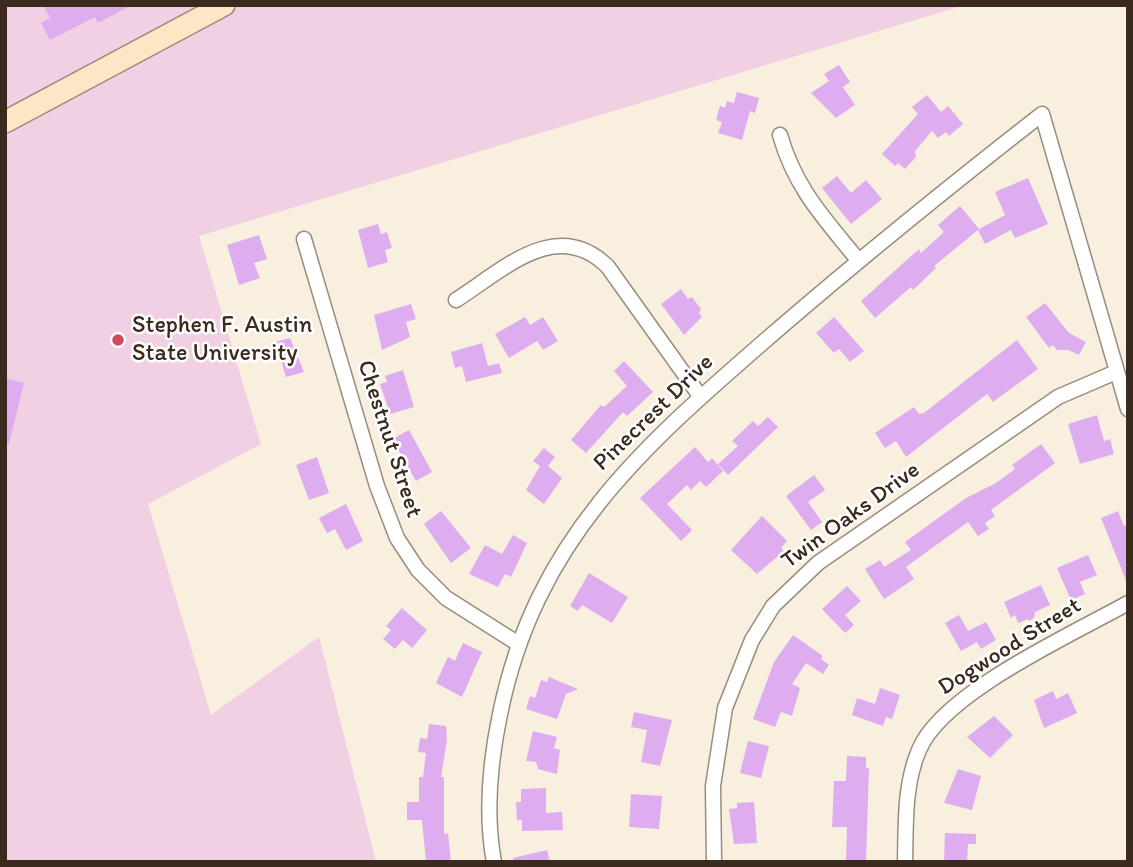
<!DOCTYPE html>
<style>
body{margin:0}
#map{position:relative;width:1133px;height:867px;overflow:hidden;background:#f8efdf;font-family:Itim,sans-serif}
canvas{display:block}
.frame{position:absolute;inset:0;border:7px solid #3b2a1e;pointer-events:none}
</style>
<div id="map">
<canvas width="1133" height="867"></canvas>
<div class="frame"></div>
</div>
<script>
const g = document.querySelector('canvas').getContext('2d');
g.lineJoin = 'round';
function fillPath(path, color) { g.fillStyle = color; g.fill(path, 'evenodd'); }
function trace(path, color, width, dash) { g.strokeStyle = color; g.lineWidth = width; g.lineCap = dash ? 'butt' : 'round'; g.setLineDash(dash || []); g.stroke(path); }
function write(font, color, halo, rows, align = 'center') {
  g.font = font + ' Itim,sans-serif'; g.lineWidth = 5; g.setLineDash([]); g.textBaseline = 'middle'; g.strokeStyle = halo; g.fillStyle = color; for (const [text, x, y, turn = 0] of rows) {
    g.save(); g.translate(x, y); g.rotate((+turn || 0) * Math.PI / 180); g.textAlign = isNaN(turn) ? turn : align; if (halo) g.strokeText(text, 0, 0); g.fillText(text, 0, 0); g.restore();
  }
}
const built = new Path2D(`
 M5,5H965L199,236L261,444L148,504L211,715L319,637L376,862H5Z`);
const building = new Path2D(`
 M43,5H132L98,23L95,17L50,40L41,23L50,18Z
 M839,65L850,82L843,87L855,105L836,118L811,93L829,81L824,74Z
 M737,92L759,98L755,113L750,111L742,140L718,133L722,122L716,120L720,106L725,108L727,101L734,103Z
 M927,95L941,112L948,106L963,124L949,136L946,132L938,138L932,131L915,151L916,157L905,169L898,163L895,166L882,154L918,114L912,107Z
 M837,176L851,193L866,180L882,199L851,224L822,188Z
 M1028,178L1048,224L1015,238L1011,230L985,244L978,230L934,266L936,268L913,290L911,287L875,318L861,301L919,249L921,253L944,232L938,225L960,206L979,229L1005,215L995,192Z
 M378,224L381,234L387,232L392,248L385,250L388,262L368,268L358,230Z
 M259,235L267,259L254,263L260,278L239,285L227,245Z
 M681,289L688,299L692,297L701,309L699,313L702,317L684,335L661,304Z
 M1045,303L1069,333L1086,342L1079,355L1068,350H1057L1053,345L1049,348L1026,317Z
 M411,304L416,319L406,322L410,337L382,350L374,315Z
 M525,317L530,325L543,317L558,341L543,350L537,341L509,358L495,334Z
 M834,317L864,351L850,362L839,349L834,353L816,333Z
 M290,338L304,372L286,377L275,342Z
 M1017,340L1038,369L993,402L987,394L906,457L896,441L885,448L875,433L914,407L919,414L924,413Z
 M482,343L488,366L499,363L502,373L466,382L462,366L455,368L451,352Z
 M624,361L653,392L627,416L623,412L586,453L571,440L601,405L604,407L627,386L614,371Z
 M403,370L414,407L390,414L380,384L387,382L385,376Z
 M5,378L24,383L9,444L5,443Z
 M1097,415L1104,441L1110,439L1114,454L1080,464L1068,424Z
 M768,417L778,427L728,475L718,464L738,446L732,441L753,421L758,426Z
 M409,430L432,472L416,481L392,439Z
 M1041,444L1055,463L991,510L995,516L985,523L989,529L978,536L968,522L906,567L914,579L884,599L865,569L880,560L884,567L911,550L905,542L966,498L996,483L1015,469L1012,465Z
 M695,447L708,462L712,458L723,471L706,487L700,481L691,490L687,485L667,504L692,530L681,541L640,498Z
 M544,448L555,457L548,466L562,478L544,504L526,490L540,466L533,461Z
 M317,457L329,493L309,500L296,465Z
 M814,475L825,490L808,502L822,522L811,530L786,496Z
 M346,504L363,541L346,550L335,529L327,533L319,518Z
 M441,511L471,548L451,563L424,524Z
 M1118,511L1124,526L1128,524L1127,583L1101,518Z
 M762,516L787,541L781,548L784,551L757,574L731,550Z
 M513,535L527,543L511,577L505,574L498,587L469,574L485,545L502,554Z
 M1088,555L1097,575L1080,582L1085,594L1071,600L1057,568Z
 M589,573L628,597L612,623L582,605L578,611L570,606Z
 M1041,585L1050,605L1035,612L1034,618L1029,621L1028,619L1018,623L1015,615L1011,618L1004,602Z
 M847,586L861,601L845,615L854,625L845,633L822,609Z
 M402,608L427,630L412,648L403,640L395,649L383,639L391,630L386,626Z
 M959,615L968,631L986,622L996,640L981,649L977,642L961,651L945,623Z
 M793,635L823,656L821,659L829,665L823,674L806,663L792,684L800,688L792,716L781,712L775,727L753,719L774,662Z
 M463,643L482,652L462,697L436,683L448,657L455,661Z
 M549,677L578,689L566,694L557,719L526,709L530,696L535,698L541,680L547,682Z
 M880,688L900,695L892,719L886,717L883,726L852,715L857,698L875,704Z
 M1053,691L1056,699L1068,693L1077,713L1044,728L1034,700Z
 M634,712L672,720L660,766L641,762L647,730L631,727Z
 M994,716L1013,735L990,758L967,737Z
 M429,724L446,726L447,740L441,777H444V834L448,833L451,862H426L422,820H407V802H419V777H423L426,753L418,752L420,738L427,739Z
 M533,731L557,737L554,748L560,750L557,774L538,769L536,762L526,761Z
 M748,741L769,746L761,778L740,773Z
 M847,756L866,757V768H869L866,862H846L847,827H832L834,781H846Z
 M958,769L981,776L972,810L944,803Z
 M546,788V813L562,812L563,830L522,831V820H517L516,802H521V789Z
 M631,794L662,796L659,829L629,827Z
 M754,802L757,843L734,844L729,809L737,808V803Z
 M945,833L976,834V844H968L967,862H944Z
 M547,850L550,862H514L513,858Z`);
const minor = new Path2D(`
 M780,135C795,188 824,218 858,260
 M304,239L377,486L397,538L418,570L446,598L517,643
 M456,300C503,270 557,216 608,267L700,396
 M494,862C485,814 490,762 500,714C536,537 645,445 775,332C862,257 951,185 1042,114L1128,409
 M714,862L713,786L725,708L752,640L773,606L818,563L1058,397L1116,372
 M905,862C906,824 904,785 919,750C942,693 1073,634 1128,603`);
const secondary = new Path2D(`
 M5,122L224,5`);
const markers = [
 [118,340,7,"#d1495b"]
];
const poiNames = [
 ["Stephen F. Austin",132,326],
 ["State University",132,354]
];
const streetNames = [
 ["Pinecrest Drive",654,413,-44],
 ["Chestnut Street",389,439,72],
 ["Twin Oaks Drive",851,516,-36],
 ["Dogwood Street",1010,647,-32]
];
fillPath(built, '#f1d0e3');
fillPath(building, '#deadef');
trace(minor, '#9a8c7e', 17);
trace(secondary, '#9a8c7e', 24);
trace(minor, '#fff', 14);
trace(secondary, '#fee5c5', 21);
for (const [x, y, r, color] of markers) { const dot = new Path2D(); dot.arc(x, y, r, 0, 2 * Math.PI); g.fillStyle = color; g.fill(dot); trace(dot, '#fff', 2.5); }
write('24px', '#3b2a1e', '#fff', poiNames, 'left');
write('24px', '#3b2a1e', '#fff', streetNames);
</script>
